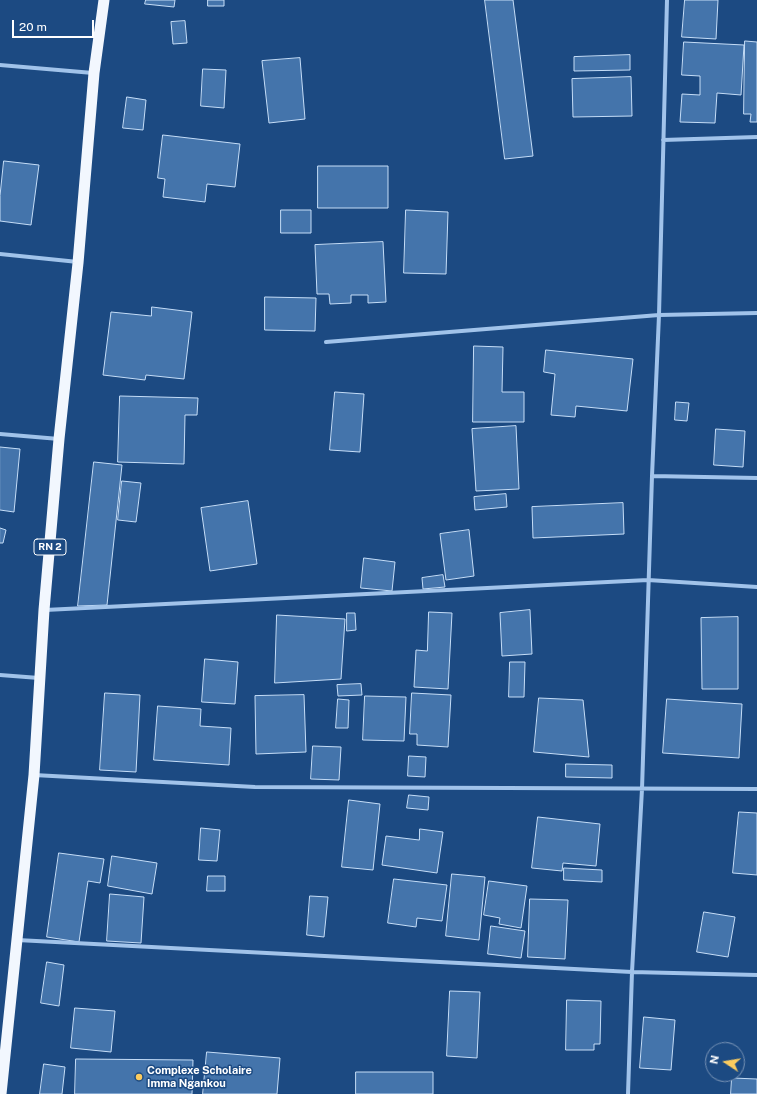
<!DOCTYPE html>
<style>
body{margin:0}
#map{position:relative;width:757px;height:1094px;overflow:hidden;background:#1c4a82;font-family:"Public Sans",sans-serif}
canvas{display:block}
.north{position:absolute;left:705px;top:1042px;width:40px;height:40px;box-sizing:border-box;background:#1c4a82;border:1px solid #7792b4;border-radius:50%;rotate:282deg;font-size:11px;font-weight:700;line-height:16px;text-align:center;color:#fff}
.north::after{content:'';display:block;margin:auto;width:14px;height:18px;background:#facb5f;clip-path:polygon(50% 0,100% 100%,50% 72%,0 100%)}
.scale{position:absolute;left:12px;top:20px;width:82px;height:18px;box-sizing:border-box;border:2px solid #fff;border-top:0;padding-left:5px;font-size:12px;line-height:14px;white-space:nowrap;color:#fff;-webkit-text-stroke:3px #1c4a82;paint-order:stroke}
</style>
<div id="map">
<canvas width="757" height="1094"></canvas>
<div class="north">N</div>
<div class="scale">20 m</div>
</div>
<script>
const g = document.querySelector('canvas').getContext('2d');
g.lineJoin = 'round';
function fillPath(path, color) { g.fillStyle = color; g.fill(path, 'evenodd'); }
function trace(path, color, width, dash) { g.strokeStyle = color; g.lineWidth = width; g.lineCap = dash ? 'butt' : 'round'; g.setLineDash(dash || []); g.stroke(path); }
function write(font, color, halo, rows, align = 'center') {
  g.font = font + ' "Public Sans",sans-serif'; g.lineWidth = 3; g.setLineDash([]); g.textBaseline = 'middle'; g.strokeStyle = halo; g.fillStyle = color; for (const [text, x, y, turn = 0] of rows) {
    g.save(); g.translate(x, y); g.rotate((+turn || 0) * Math.PI / 180); g.textAlign = isNaN(turn) ? turn : align; if (halo) g.strokeText(text, 0, 0); g.fillText(text, 0, 0); g.restore();
  }
}
const building = new Path2D(`
 M146,0H175L174,7L145,4Z
 M208,0H224V6H208Z
 M485,0H513L533,156L505,159Z
 M685,0H718L716,39L682,37Z
 M185,21L187,43L173,44L171,22Z
 M745,41L757,42V122H750L751,114H744Z
 M684,42L744,45L741,95L717,93L715,123L680,122L682,94L700,95V76L682,75Z
 M630,55V70L574,71V57Z
 M300,58L305,119L269,123L262,61Z
 M203,69L226,70L224,108L201,106Z
 M631,77L632,116L573,117L572,79Z
 M127,97L146,100L143,130L123,128Z
 M163,135L240,144L235,187L207,184L205,202L163,197L165,179L158,178Z
 M4,161L39,165L31,225L0,221V196Z
 M318,166H388V208H318Z
 M281,210H311V233H281Z
 M406,210L448,212L446,274L404,273Z
 M383,242L386,302L368,303V295H351V303L330,304L329,294H317L315,245Z
 M265,297L316,298L315,331L265,330Z
 M152,307L192,312L184,379L146,375L145,380L103,375L111,312L151,316Z
 M474,346L503,347L502,392H524V422H473Z
 M546,350L633,359L627,411L576,406L575,417L551,415L555,374L544,372Z
 M335,392L364,394L360,452L330,450Z
 M120,396L198,398L197,415H185L184,464L118,462Z
 M676,402L689,403L687,421L675,420Z
 M516,426L519,489L476,491L472,429Z
 M716,429L745,431L743,467L714,465Z
 M0,447L20,449L14,512L0,510Z
 M94,462L122,465L107,605L78,606Z
 M122,481L141,483L136,522L118,520Z
 M506,494L507,507L475,510L474,497Z
 M248,501L257,564L210,571L201,508Z
 M623,503L624,534L533,538L532,507Z
 M0,528L6,530L3,543H0Z
 M469,530L474,576L446,580L440,534Z
 M364,558L395,562L392,591L361,588Z
 M443,575L445,587L423,589L422,578Z
 M530,610L532,654L502,656L500,613Z
 M429,612L452,613L448,689L414,687L416,650L427,651Z
 M347,613H355L356,630L347,631Z
 M277,615L345,619L341,679L275,683Z
 M738,617V689H702L701,618Z
 M205,659L238,662L235,704L202,702Z
 M510,662H525L524,697H509Z
 M361,684L362,695L338,696L337,685Z
 M105,693L140,695L136,772L100,770Z
 M412,693L451,695L448,747L417,745V734H410Z
 M304,695L306,752L256,754L255,696Z
 M365,696L406,697L404,741L363,740Z
 M539,698L583,700L589,757L534,752Z
 M338,699L349,700L348,728H336Z
 M667,699L742,704L739,758L663,753Z
 M158,706L201,709L200,726L231,728L229,765L154,760Z
 M313,746L341,747L339,780L311,779Z
 M409,756L426,757L425,777L408,776Z
 M566,764L612,765V778L566,777Z
 M409,795L429,797L428,810L407,808Z
 M349,800L380,804L373,870L342,867Z
 M739,812L757,813V875L733,873Z
 M538,817L600,824L596,866L563,863L562,871L532,868Z
 M201,828L220,830L217,861L199,860Z
 M420,829L443,832L437,873L382,865L386,836L419,840Z
 M59,853L104,859L100,883L88,881L79,942L47,937Z
 M112,856L157,863L152,894L108,886Z
 M564,868L602,870V882L564,880Z
 M452,874L485,877L479,940L446,936Z
 M208,876H225V891H207Z
 M394,879L447,885L442,921L417,918L416,927L388,923Z
 M489,881L527,886L521,928L499,924L500,918L484,915Z
 M110,894L144,897L141,943L107,941Z
 M310,896L328,897L324,937L307,935Z
 M530,899L568,900L565,959L528,957Z
 M704,912L735,917L728,957L697,952Z
 M491,926L525,931L521,958L488,954Z
 M47,962L64,965L59,1006L41,1003Z
 M450,991L480,992L477,1058L447,1056Z
 M567,1000L601,1001L600,1044H594V1050H566Z
 M75,1008L115,1011L111,1052L71,1048Z
 M644,1017L675,1020L671,1070L640,1068Z
 M207,1052L280,1058L277,1094H203Z
 M76,1059L193,1060L192,1094H75Z
 M44,1064L65,1067L62,1094H40Z
 M356,1072H433V1094H356Z
 M732,1078L757,1079V1094H731Z`);
const minor = new Path2D(`
 M0,65L93,73
 M663,140L757,137
 M0,254L78,262
 M326,342L659,315L757,313
 M0,434L59,439
 M652,476L757,478
 M45,610L648,580L757,587
 M0,675L39,678
 M34,775L255,787L757,789
 M17,940L632,972L757,975
 M628,1094L632,972L642,789L652,476L659,315L667,0`);
const trunk = new Path2D(`
 M1,1094L34,775L44,610L59,439L78,263L94,73L104,0`);
const markers = [
 [139,1077,4,"#facb5f"]
];
const shields = [
 [50,547,32]
];
const shieldNames = [
 ["RN 2",50,547]
];
const poiNames = [
 ["Complexe Scholaire",147,1071],
 ["Imma Ngankou",147,1084]
];
fillPath(building, '#4474ab');
trace(building, '#c5ddf7', 1);
trace(minor, '#a1c3ea', 4);
trace(trunk, '#f2f7fe', 11);
for (const [x, y, r, color] of markers) { const dot = new Path2D(); dot.arc(x, y, r, 0, 2 * Math.PI); g.fillStyle = color; g.fill(dot); trace(dot, '#1c4a82', 1.5); }
for (const [x, y, w] of shields) { const box = new Path2D(); box.roundRect(x - w / 2, y - 8, w, 16, 3); g.fillStyle = '#1c4a82'; g.fill(box); trace(box, '#fff', 1); }
write('bold 10px', '#fff', null, shieldNames);
write('bold 11px', '#fff', '#1c4a82', poiNames, 'left');
</script>
